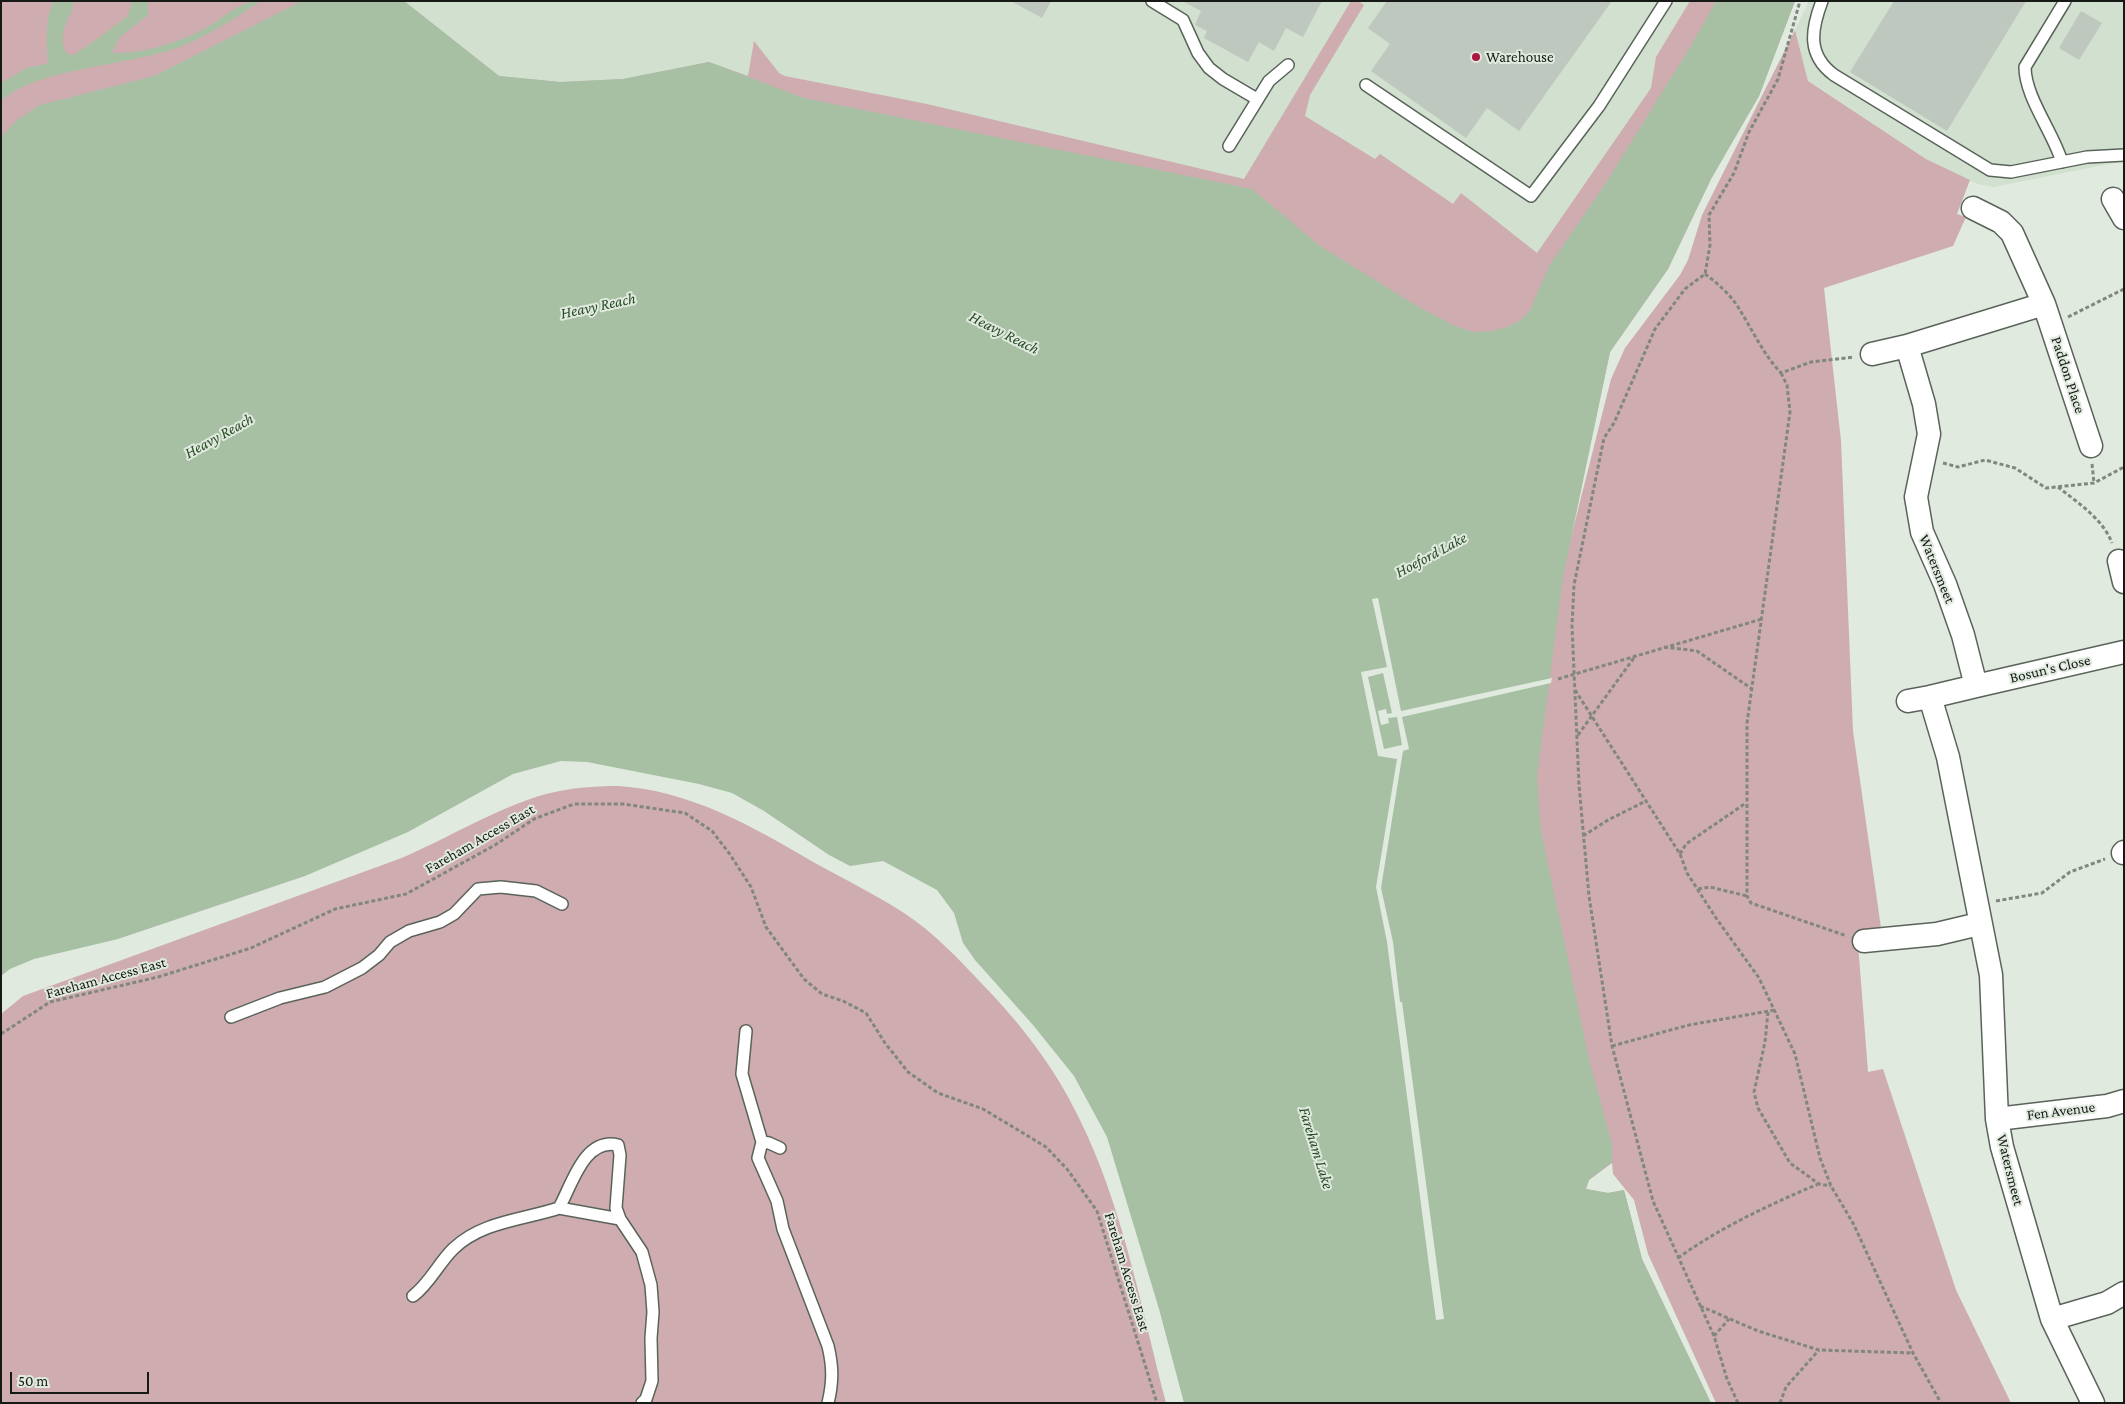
<!DOCTYPE html>
<style>
body{margin:0}
#map{position:relative;width:2125px;height:1404px;overflow:hidden;background:#e0eadf;font-family:"Crimson Pro",serif}
canvas{display:block}
.frame{position:absolute;inset:0;border:2px solid #161915;pointer-events:none}
.scale{position:absolute;left:10px;top:1372px;width:139px;height:22px;box-sizing:border-box;border:2px solid #161915;border-top:0;padding-left:6px;font-size:15px;line-height:18px;white-space:nowrap;color:#161915;-webkit-text-stroke:4px #e0eadf;paint-order:stroke}
</style>
<div id="map">
<canvas width="2125" height="1404"></canvas>
<div class="frame"></div>
<div class="scale">50 m</div>
</div>
<script>
const g = document.querySelector('canvas').getContext('2d');
g.lineJoin = 'round';
function fillPath(path, color) { g.fillStyle = color; g.fill(path, 'evenodd'); }
function trace(path, color, width, dash) { g.strokeStyle = color; g.lineWidth = width; g.lineCap = dash ? 'butt' : 'round'; g.setLineDash(dash || []); g.stroke(path); }
function write(font, color, halo, rows, align = 'center') {
  g.font = font + ' "Crimson Pro",serif'; g.lineWidth = 4; g.setLineDash([]); g.textBaseline = 'middle'; g.strokeStyle = halo; g.fillStyle = color; for (const [text, x, y, turn = 0] of rows) {
    g.save(); g.translate(x, y); g.rotate((+turn || 0) * Math.PI / 180); g.textAlign = isNaN(turn) ? turn : align; if (halo) g.strokeText(text, 0, 0); g.fillText(text, 0, 0); g.restore();
  }
}
const built = new Path2D(`
 M404,1H1716L1549,266L804,98L709,62L623,79L560,82L499,76Z
 M1809,1H2124V161L1993,187L1977,184L1926,159L1808,81L1795,30Z`);
const green = new Path2D(`
 M1,1H404L499,76L560,82L623,79L709,62L748,76L754,41L779,73L785,76L927,104L1244,179L1351,1H1358L1364,5L1310,95L1305,116L1375,159L1380,154L1453,204L1461,193L1537,253L1651,88L1656,57L1690,1H1795L1759,96L1711,179L1668,269L1610,352L1568,549L1611,379L1625,348L1680,275L1688,260L1702,215L1795,30L1808,81L1926,159L1970,180L1957,214L1966,217L1953,246L1824,288L1841,441L1853,731L1881,928L1857,931L1868,1072L1883,1069L1956,1290L2011,1403H1716L1648,1254L1634,1200L1613,1174L1612,1163L1589,1180L1586,1189L1608,1193L1624,1190L1642,1259L1711,1403L1413,1110L1,403Z
 M618,786C690,790 753,827 815,863C844,879 876,895 904,913C933,932 959,959 983,985C1021,1024 1055,1068 1079,1118C1123,1207 1141,1307 1166,1403H1V1014L23,996L399,859C447,839 496,808 546,794C570,788 593,786 618,786Z`);
const water = new Path2D(`
 M53,1H74C71,19 56,34 66,53C67,54 72,55 73,55C78,54 119,22 128,16L132,1H148V15L120,37L112,53C142,54 177,43 204,29C223,19 238,1 261,1C232,20 204,39 171,50C129,64 27,71 1,102V83L27,68L48,63C46,40 45,23 53,1Z
 M302,1H404L499,76L560,82L623,79L709,62L804,98L1252,189L1320,246L1422,309L1455,326L1474,332L1492,331L1508,327L1522,319L1530,310L1549,266L1607,181L1692,44L1716,1H1795L1759,96L1711,179L1668,269L1610,352L1563,577L1537,776L1541,831L1589,1059L1612,1144V1162L1589,1180L1586,1189L1608,1193L1624,1190L1642,1259L1711,1403H1184L1159,1309L1107,1137L1074,1076L1033,1025L975,960L963,943L954,913L937,890L883,861L850,866L829,855L764,811L732,793L699,784L587,762L561,761L513,774L408,832L305,876L118,939L34,959L10,969L1,976V137L17,120L40,105L154,76Z`);
const pier = new Path2D(`
 M1378,598L1401,711L1552,678L1551,683L1402,717L1409,749L1403,751L1381,888L1393,942L1400,1002H1402L1444,1319L1436,1320L1387,942L1376,887L1397,759L1378,756L1361,672L1387,667L1372,599ZM1383,673L1392,713L1387,714L1386,709L1378,711L1381,725L1389,723L1388,718L1397,717L1402,745L1384,749L1368,677Z`);
const building = new Path2D(`
 M1011,1H1051L1042,18Z
 M1182,1H1322L1303,37L1286,28L1274,51L1259,42L1248,62L1204,38L1207,31L1195,25L1201,11Z
 M1387,1H1612L1519,131L1487,108L1466,138L1371,71L1390,44L1368,28Z
 M1894,1H2026L1947,131L1850,72Z
 M2081,11L2102,23L2079,60L2059,48Z`);
const path = new Path2D(`
 M1705,274C1717,283 1729,293 1738,307C1752,329 1763,354 1781,373L1811,362L1854,357
 M2068,317L2124,289
 M1781,373L1787,385L1790,412L1747,723V896L1751,903L1847,936
 M1943,463L1958,467L1985,460L2015,468L2046,488L2094,483L2124,467
 M2092,464L2094,483
 M2058,487C2078,503 2103,519 2112,543
 M1664,647L1697,651L1752,689
 M1558,679L1762,619
 M1575,690L1680,854L1687,873L1716,918L1759,978L1795,1054L1820,1158L1831,1186L1853,1223L1913,1353L1941,1403
 M1578,735L1636,655
 M1583,836L1608,820L1646,801
 M1680,854L1686,844L1746,803
 M1698,889L1710,887L1747,896
 M1996,901L2042,893L2070,872L2105,859
 M1768,1012L1765,1042L1754,1092L1758,1108L1790,1163L1819,1184L1831,1186
 M1,1034L50,1002L158,977L251,948L335,909L406,894L495,845L534,819L574,804H623L685,813L712,831L729,853L751,887L766,927L804,979L822,994L843,1001L866,1013L885,1043L908,1072L938,1093L983,1109L1023,1133L1046,1147L1067,1169L1097,1211L1157,1403
 M1612,1046L1689,1025L1775,1010
 M1678,1258C1721,1227 1769,1205 1818,1184
 M1700,1306L1758,1331L1819,1350L1913,1353
 M1714,1336L1729,1319
 M1738,1403L1727,1379L1714,1336L1653,1201L1612,1046L1589,896L1579,785L1572,626L1574,585L1604,438L1614,423L1655,329L1685,289L1705,274L1710,245L1709,215L1734,173L1749,132L1778,79L1800,1
 M1780,1403L1786,1387L1819,1350`);
const lane = new Path2D(`
 M1152,1L1183,20L1198,53L1209,68L1223,79L1257,99
 M1822,1C1811,30 1807,55 1834,75L1990,170L2011,172L2087,157L2124,155
 M1366,85L1531,196L1599,106L1666,1
 M1229,146L1269,81L1288,65
 M2062,162C2053,132 2025,97 2025,67L2065,1
 M231,1017L280,998L325,987L362,968L379,955L390,942L409,931L440,922L454,914L478,889L501,887L536,891L562,904
 M746,1031L742,1074L762,1142L758,1158L777,1201L783,1229L828,1346C833,1367 833,1382 828,1403
 M762,1142L769,1143L780,1148
 M559,1208L620,1219
 M413,1296C430,1283 438,1264 453,1249C482,1221 523,1220 559,1208C572,1185 584,1137 618,1145L620,1155L616,1208L620,1219L642,1252L651,1285L653,1312L651,1338L652,1381L646,1399L642,1403`);
const street = new Path2D(`
 M2113,199L2124,218
 M1973,208L2001,222L2012,233L2044,304
 M1872,354L1907,346
 M2091,446L2044,304L1907,346L1924,404L1929,434L1916,497L1922,532L1945,584L1963,635L1976,686L1930,697L1948,757L1991,975L1997,1119L2002,1147L2052,1319L2093,1403
 M2119,561L2124,582
 M1976,686L2124,652
 M1908,701L1930,697
 M2123,853L2124,852
 M1864,941L1937,934L1979,924
 M1997,1119L2107,1106L2124,1101
 M2052,1319L2107,1303L2124,1293`);
const markers = [
 [1476,57,5,"#ac1742"]
];
const poiNames = [
 ["Warehouse",1486,57]
];
const streetNames = [
 ["Paddon Place",2068,375,72],
 ["Watersmeet",1937,569,68],
 ["Bosun's Close",2050,669,-13],
 ["Fareham Access East",480,839,-30],
 ["Fareham Access East",106,978,-15],
 ["Fen Avenue",2061,1111,-7],
 ["Watersmeet",2010,1170,76],
 ["Fareham Access East",1127,1272,73]
];
const waterNames = [
 ["Heavy Reach",598,306,-12],
 ["Heavy Reach",1004,333,27],
 ["Heavy Reach",219,436,-29],
 ["Hoeford Lake",1431,555,-28],
 ["Fareham Lake",1316,1148,73]
];
fillPath(built, '#d1e0cf');
fillPath(green, '#cfacaf');
fillPath(water, '#a7c0a4');
fillPath(pier, '#e0eadf');
fillPath(building, '#bfc8be');
trace(lane, '#5a635a', 14);
trace(street, '#5a635a', 25);
trace(path, '#818780', 3, [4, 2.5]);
trace(lane, '#fff', 11);
trace(street, '#fff', 22);
for (const [x, y, r, color] of markers) { const dot = new Path2D(); dot.arc(x, y, r, 0, 2 * Math.PI); g.fillStyle = color; g.fill(dot); trace(dot, '#e0eadf', 2); }
write('15px', '#161915', '#e0eadf', poiNames, 'left');
write('15px', '#161915', '#e0eadf', streetNames);
write('italic 16px', '#284c25', '#e0eadf', waterNames);
</script>
